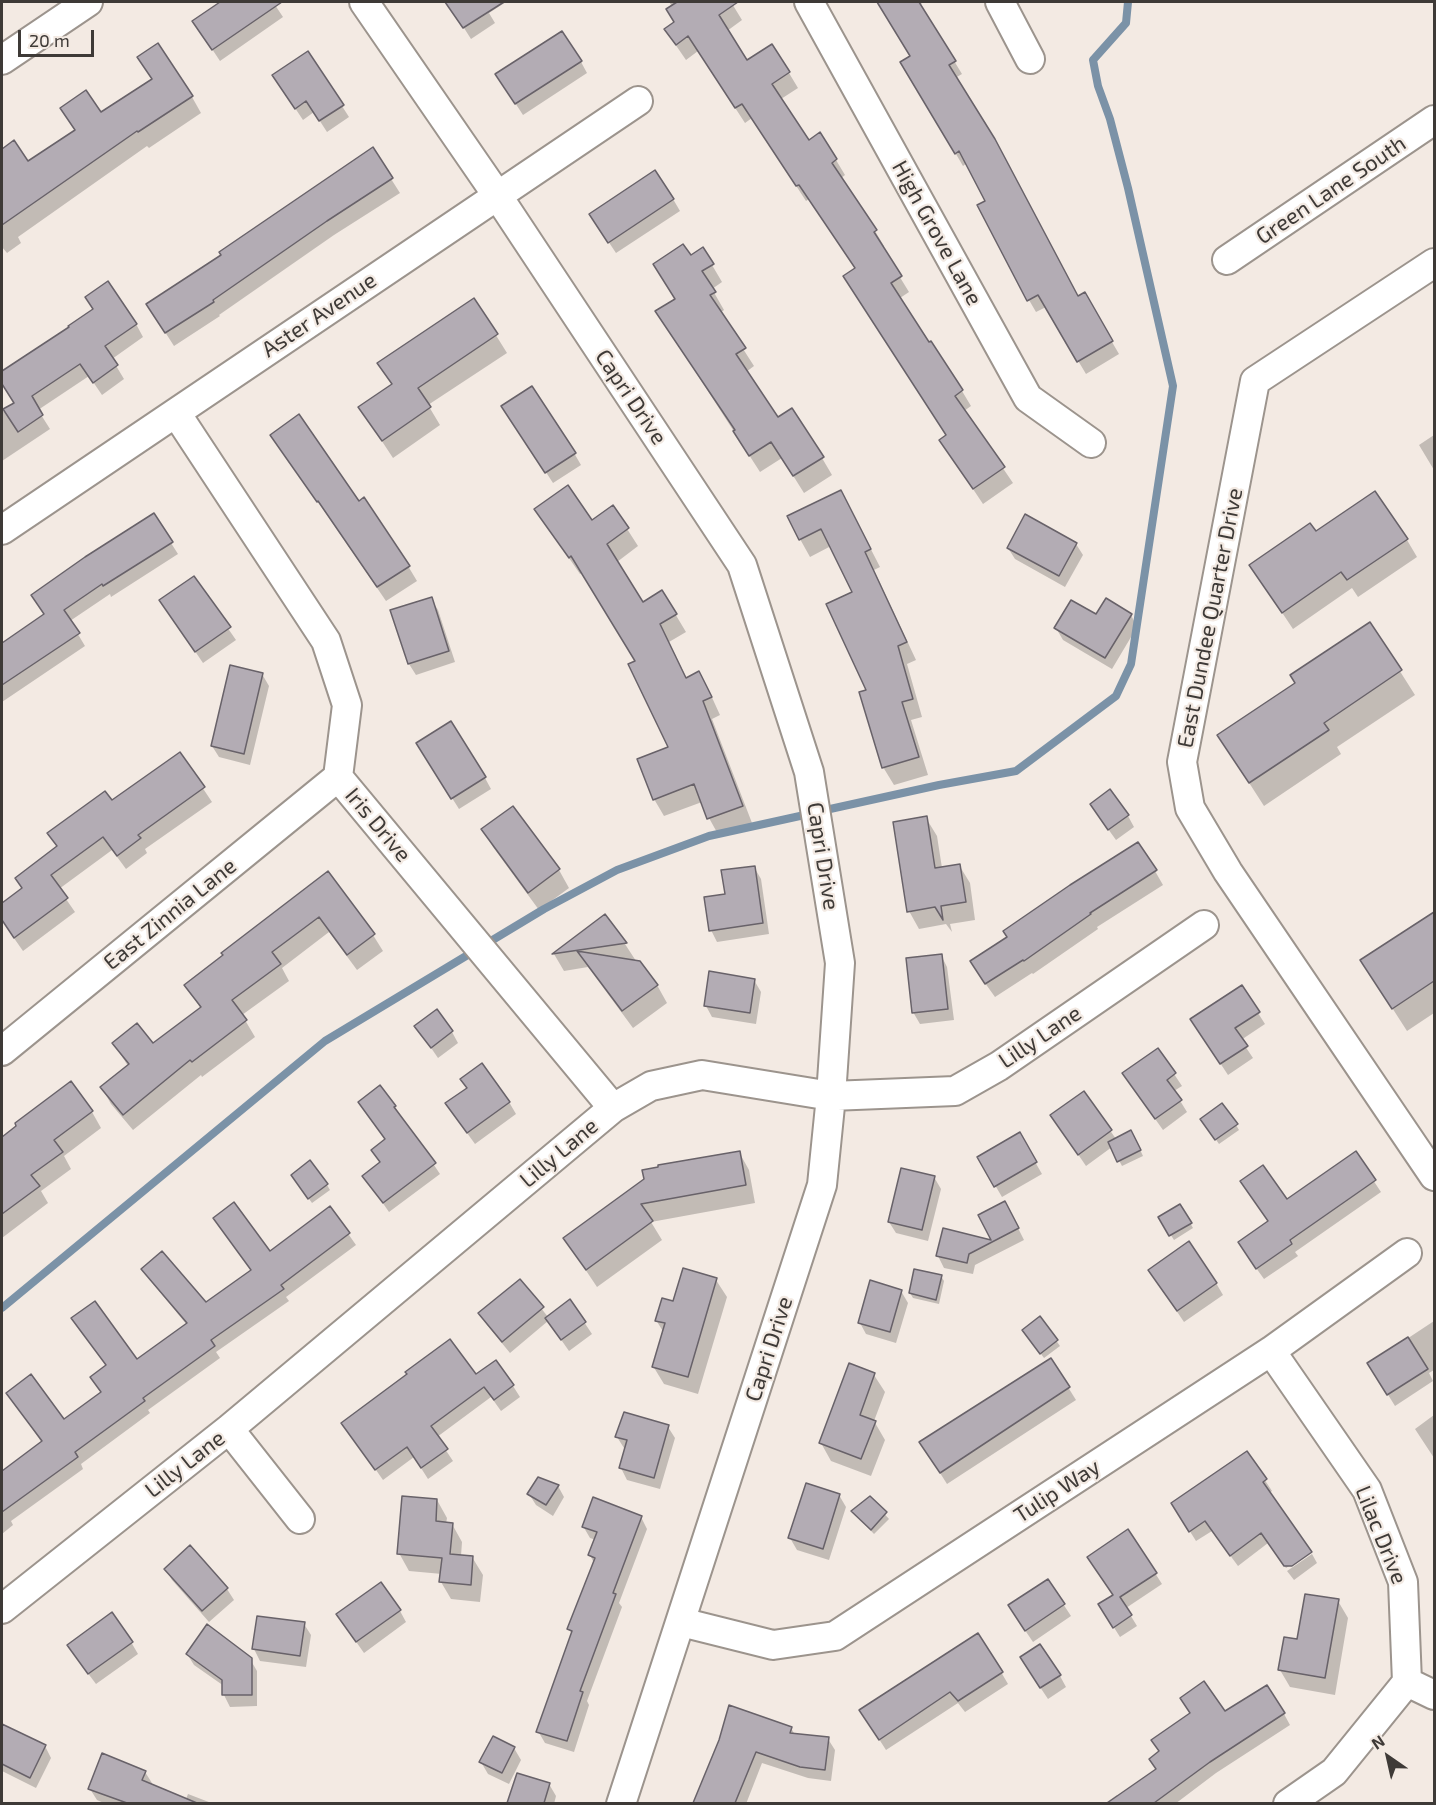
<!DOCTYPE html>
<style>
body{margin:0}
#map{position:relative;width:1436px;height:1805px;overflow:hidden;background:#f3eae3;font-family:"Exo 2",sans-serif}
canvas{display:block}
.frame{position:absolute;inset:0;border:3px solid #3e3a37;pointer-events:none}
.north{position:absolute;left:1358px;top:1727px;width:60px;height:60px;-webkit-text-stroke:4px #f3eae3;paint-order:stroke;rotate:326deg;font-size:16px;font-weight:700;line-height:24px;text-align:center;color:#3e3a37}
.north::after{content:'';display:block;margin:auto;width:21px;height:27px;background:#3e3a37;clip-path:polygon(50% 0,100% 100%,50% 72%,0 100%)}
.scale{position:absolute;left:18px;top:30px;width:76px;height:27px;box-sizing:border-box;border:3px solid #3e3a37;border-top:0;padding-left:8px;font-size:18px;line-height:21px;white-space:nowrap;color:#3e3a37;-webkit-text-stroke:4px #f3eae3;paint-order:stroke}
</style>
<div id="map">
<canvas width="1436" height="1805"></canvas>
<div class="frame"></div>
<div class="north">N</div>
<div class="scale">20 m</div>
</div>
<script>
const g = document.querySelector('canvas').getContext('2d');
g.lineJoin = 'round';
function fillPath(path, color) { g.fillStyle = color; g.fill(path, 'evenodd'); }
function trace(path, color, width, dash) { g.strokeStyle = color; g.lineWidth = width; g.lineCap = dash ? 'butt' : 'round'; g.setLineDash(dash || []); g.stroke(path); }
function write(font, color, halo, rows, align = 'center') {
  g.font = font + ' "Exo 2",sans-serif'; g.lineWidth = 4.5; g.setLineDash([]); g.textBaseline = 'middle'; g.strokeStyle = halo; g.fillStyle = color; for (const [text, x, y, turn = 0] of rows) {
    g.save(); g.translate(x, y); g.rotate((+turn || 0) * Math.PI / 180); g.textAlign = isNaN(turn) ? turn : align; if (halo) g.strokeText(text, 0, 0); g.fillText(text, 0, 0); g.restore();
  }
}
const shadow = new Path2D(`
 M222,2H273L283,17L220,61L194,22Z
 M456,2H506L489,13L495,23L471,39L450,6Z
 M669,2H731L742,20L727,31L747,62L771,46L789,73L798,88L781,99L809,142L819,134L836,160L845,175L840,179L875,231L884,246L882,248L909,292L900,298L962,391L971,406L964,411L1013,483L983,504L941,441L947,436L856,269L809,199L806,201L752,118L745,123L698,51L686,60L675,44L666,29L676,23L672,6Z
 M878,2H920L922,4L920,5L962,74L955,78L1078,298L1084,294L1119,354L1086,374L1046,307L1036,312L1029,300L987,202L967,163L963,166L902,62L912,56Z
 M308,53L349,117L327,132L314,112L303,120L281,87Z
 M581,62L587,73L523,115L504,86Z
 M192,97L201,113L149,148L147,146L18,237L21,243L7,253L2,247V184L8,180L2,171V150L14,142L28,164Z
 M372,149L400,193L334,235L219,315L220,316L174,346L156,318L223,256Z
 M673,199L680,211L616,253L598,226Z
 M690,257L712,265L722,282L712,289L724,310L720,313L754,366L746,372L777,419L822,458L832,475L804,493L782,458L760,472L657,312L676,300Z
 M474,300L507,353L428,405L440,425L393,458L360,408L392,385L379,363Z
 M136,324L143,337L112,359L124,379L102,395L89,376L38,410L50,429L2,461V412L15,404L2,382V372L71,328Z
 M510,417L574,453L581,465L553,483Z
 M272,435L408,566L417,581L386,601Z
 M1434,435V470L1419,445Z
 M841,491L880,567L874,570L916,660L907,664L922,717L911,720L928,775L894,785L883,767L868,691L854,593L831,546L810,557L800,539Z
 M613,507L638,546L617,562L642,604L662,592L686,632L669,642L687,679L709,691L720,715L712,719L752,823L719,836L709,818L702,802L664,816L654,799L670,748L637,662L582,573L580,574L536,510L592,522Z
 M1316,534L1407,540L1417,557L1358,597L1352,588L1293,629L1251,566Z
 M171,543L178,554L111,597L110,594L70,621L85,646L2,702V645L45,615Z
 M1076,544L1083,555L1065,587L1015,559L1008,548Z
 M193,578L236,640L203,663L161,601Z
 M431,599L438,610L455,662L416,675L409,664Z
 M1131,615L1137,627L1112,669L1063,640L1056,628L1096,616Z
 M1370,624L1415,695L1337,747L1341,754L1264,806L1219,736L1296,684Z
 M262,674L269,686L250,765L219,757L212,746Z
 M180,754L212,802L145,849L147,853L126,869L112,850L59,889L75,912L23,951L2,921V905L23,889L58,848L49,833L111,802Z
 M425,755L485,778L491,789L459,809Z
 M513,808L559,870L569,888L539,910L493,847L483,830Z
 M1098,815L1128,816L1134,827L1116,840Z
 M926,818L937,836L942,868L959,865L970,883L975,920L950,924L952,932L946,924L919,929L909,911Z
 M754,867L761,879L769,934L717,942L711,930L726,895Z
 M1155,871L1163,885L1097,927L1098,929L1033,974L1032,973L995,997L980,976Z
 M328,874L373,935L383,951L357,970L329,932L282,968L289,981L242,1015L255,1037L202,1077L201,1075L133,1130L111,1104L102,1088L128,1066L114,1044L153,1045L201,1009L186,986Z
 M1434,914V1013L1407,1031L1362,961Z
 M605,916L625,944L636,961L657,985L667,1003L633,1028L588,967L564,971L554,954Z
 M941,955L947,967L954,1020L920,1024L913,1012Z
 M754,980L761,992L756,1024L712,1017L706,1006Z
 M1258,1013L1265,1024L1241,1040L1253,1058L1228,1075L1199,1031Z
 M416,1026L452,1032L458,1043L438,1058Z
 M1158,1050L1182,1086L1174,1091L1187,1112L1163,1130L1131,1085Z
 M1084,1093L1116,1139L1134,1137L1143,1156L1122,1166L1112,1147L1086,1166L1052,1116Z
 M509,1102L516,1114L475,1144L454,1115Z
 M395,1107L440,1174L389,1212L364,1176L381,1163L386,1140L365,1112Z
 M92,1112L101,1128L64,1156L71,1169L41,1191L48,1203L2,1238V1139L18,1126Z
 M1205,1124L1236,1125L1239,1130L1219,1144Z
 M1019,1134L1042,1174L1002,1197L979,1158Z
 M739,1152L749,1170L755,1203L651,1222L662,1240L597,1287L565,1239Z
 M1355,1153L1381,1192L1295,1252L1298,1256L1264,1279L1246,1254L1286,1201Z
 M934,1177L941,1189L928,1241L896,1233L889,1222Z
 M296,1181L327,1185L330,1190L312,1203Z
 M1180,1206L1193,1228L1174,1240L1160,1218Z
 M330,1208L356,1245L286,1297L289,1301L216,1352L220,1358L148,1410L150,1413L81,1464L83,1469L11,1521L13,1525L2,1534V1472L42,1443L8,1393L64,1422L102,1393L92,1377L107,1366L80,1330L136,1361L187,1325L150,1280L143,1269L206,1304L252,1271L215,1218L270,1253Z
 M1011,1214L1024,1240L975,1265L973,1274L944,1268L938,1256L944,1230L994,1242L980,1215Z
 M941,1276L944,1281L939,1304L913,1298L910,1293Z
 M716,1280L727,1297L698,1394L664,1384L653,1366L664,1333L656,1320L674,1303Z
 M520,1281L548,1317L570,1301L592,1334L569,1351L548,1321L510,1353L487,1325L480,1314Z
 M1157,1282L1216,1283L1223,1295L1184,1322Z
 M901,1291L908,1303L896,1343L866,1334L860,1323Z
 M1040,1318L1060,1346L1044,1358L1027,1335Z
 M1434,1321V1370L1429,1373L1433,1381L1395,1406L1369,1364Z
 M1051,1360L1076,1400L947,1484L928,1454Z
 M849,1365L874,1375L885,1392L874,1421L885,1440L871,1476L831,1461L821,1443Z
 M476,1376L513,1386L520,1397L501,1411L491,1397L437,1437L453,1461L428,1479L414,1457L383,1480L343,1423Z
 M1434,1415V1458L1415,1429Z
 M668,1427L675,1438L660,1489L627,1480L621,1468L626,1449L624,1448L617,1437Z
 M1247,1453L1272,1491L1269,1493L1310,1552L1286,1568L1268,1543L1238,1566L1212,1531L1196,1541L1179,1514Z
 M558,1486L564,1497L553,1516L536,1505L529,1494Z
 M839,1495L846,1507L829,1560L797,1550L790,1538Z
 M870,1498L889,1519L874,1534L853,1512Z
 M437,1500L447,1518L446,1524H452L462,1542L461,1556L472,1557L483,1575L480,1602L451,1599L441,1582L442,1574L409,1571L399,1553Z
 M641,1517L647,1529L619,1603L622,1607L587,1701L589,1705L574,1752L545,1743L538,1731L572,1634L569,1629L594,1563L590,1555L596,1540L590,1538L583,1526Z
 M1128,1531L1162,1584L1126,1608L1137,1626L1120,1637L1106,1615L1114,1596Z
 M1312,1554L1317,1563L1294,1580L1287,1571Z
 M166,1569L227,1589L234,1600L209,1622L172,1580Z
 M1048,1581L1071,1616L1033,1642L1016,1617Z
 M1338,1601L1348,1618L1335,1695L1290,1687L1280,1670L1299,1641Z
 M400,1611L406,1622L364,1653L345,1626Z
 M304,1624L311,1635L306,1667L260,1661L254,1649Z
 M131,1642L138,1654L96,1684L75,1656Z
 M187,1654L250,1659L257,1671V1706L230,1707L224,1695V1686L194,1665Z
 M1028,1669L1060,1676L1066,1687L1048,1699Z
 M1001,1672L1008,1684L965,1712L958,1703L886,1750L868,1722Z
 M1225,1713L1284,1714L1290,1725L1216,1773L1175,1804H1104L1117,1795L1118,1797L1157,1770L1160,1753Z
 M2,1725L45,1746L51,1758L36,1788L2,1771Z
 M791,1728L795,1735L828,1739L835,1750L831,1781L808,1778L762,1763L746,1804H695L720,1740Z
 M514,1748L521,1760L509,1784L488,1774L481,1762Z
 M145,1772L152,1783L151,1785L186,1799L188,1794L214,1804H106L97,1800L90,1789Z
 M518,1774L549,1784L556,1796L554,1804H508Z`);
const stream = new Path2D(`
 M821,811L939,785L1016,771L1116,696L1131,664L1173,386L1128,188L1110,119L1098,86L1093,60L1126,23L1128,2
 M2,1308L325,1041L544,909L617,870L709,836L809,814`);
const building = new Path2D(`
 M220,2H282L212,50L192,21Z
 M445,2H504L463,28Z
 M677,2H738L719,15L747,60L772,44L790,72L772,84L809,140L820,132L837,159L832,163L877,230L874,232L902,276L891,283L929,342L931,341L963,390L955,396L1005,467L973,489L939,440L946,435L843,276L855,268L799,185L796,186L742,104L735,108L688,36L676,45L664,29L674,22L666,9Z
 M877,2H919L956,61L949,65L995,139L1078,296L1085,292L1113,341L1077,362L1038,295L1027,301L977,205L985,201L959,151L955,154L900,62L910,56Z
 M562,31L582,61L515,104L495,74Z
 M158,43L193,96L138,132L137,131L2,225V149L14,140L28,161L75,130L60,108L86,90L101,112L152,79L137,57Z
 M308,51L344,105L319,121L306,101L295,109L272,75Z
 M373,147L393,178L327,221L213,300L214,302L165,333L146,304L221,255L219,252Z
 M655,170L674,199L608,243L589,214Z
 M683,244L691,255L703,247L714,264L702,271L716,292L710,295L746,348L736,354L778,417L792,408L824,457L793,476L771,442L749,456L733,431L735,430L655,311L675,299L653,264Z
 M108,281L137,324L105,346L118,365L93,383L80,364L32,396L43,415L18,432L3,409L14,403L2,384V371L69,327L68,326L93,309L85,297Z
 M474,298L498,334L418,388L431,407L382,441L358,407L392,384L377,363Z
 M532,386L576,453L545,473L501,406Z
 M299,414L359,501L364,497L410,566L377,587L318,501L317,502L270,435Z
 M568,485L592,520L613,505L629,528L607,544L643,602L662,590L677,614L660,624L686,678L699,671L712,697L703,701L743,806L707,819L694,784L653,800L637,759L668,747L628,664L635,661L571,556L569,558L534,509Z
 M841,490L871,549L865,552L907,642L898,646L913,699L902,702L919,757L882,768L859,692L866,690L826,604L852,592L821,529L799,540L787,516Z
 M1375,491L1408,539L1347,580L1341,572L1282,613L1249,565L1310,523L1316,531Z
 M154,513L173,542L103,586L102,584L64,610L80,633L2,685V643L44,614L31,595L85,557Z
 M1025,514L1077,543L1059,576L1007,548Z
 M194,576L231,627L195,652L159,600Z
 M432,597L449,651L408,664L390,610Z
 M1106,598L1132,614L1105,658L1054,628L1071,600L1096,614Z
 M1370,622L1402,670L1324,723L1329,730L1249,783L1217,735L1295,683L1290,675Z
 M230,665L263,673L244,754L211,746Z
 M451,721L486,777L451,799L416,743Z
 M180,752L205,787L138,835L141,838L117,856L103,837L51,875L68,898L14,938L2,920V903L22,888L15,878L57,846L47,833L105,791L112,800Z
 M1110,789L1129,815L1108,830L1090,804Z
 M513,806L560,869L528,893L481,829Z
 M927,816L935,868L960,864L966,902L941,906L943,920L935,907L907,912L893,822Z
 M1138,842L1157,870L1090,913L1091,914L1024,961L1023,960L985,984L970,961L1007,937L1003,931L1070,885Z
 M755,866L763,923L709,931L704,897L725,894L721,870Z
 M328,871L375,934L347,955L319,917L272,952L281,964L232,1000L247,1020L192,1062L190,1060L123,1115L100,1087L129,1064L112,1043L137,1023L153,1043L201,1007L184,985L223,955L221,953Z
 M1434,912V981L1392,1009L1360,960Z
 M605,914L627,943L552,954Z
 M577,951L640,961L658,985L622,1011Z
 M942,954L948,1009L912,1013L906,958Z
 M709,971L755,979L750,1013L704,1006Z
 M1242,985L1260,1012L1235,1028L1248,1046L1220,1064L1190,1019Z
 M437,1009L453,1031L431,1048L414,1026Z
 M1158,1048L1176,1073L1167,1080L1182,1100L1155,1119L1122,1073Z
 M482,1063L510,1102L467,1133L445,1103L467,1088L460,1079Z
 M71,1081L93,1111L54,1140L63,1152L31,1175L40,1186L2,1214V1137L16,1126L15,1123Z
 M380,1085L396,1106L394,1107L436,1163L383,1203L362,1176L380,1162L371,1150L385,1139L358,1102Z
 M1084,1091L1112,1130L1078,1155L1050,1115Z
 M1222,1103L1238,1124L1215,1140L1200,1119Z
 M1131,1130L1141,1150L1117,1162L1108,1142Z
 M1020,1132L1037,1162L994,1187L977,1157Z
 M740,1151L746,1185L641,1204L653,1221L586,1270L563,1238L644,1179L642,1170L658,1167V1165Z
 M1356,1151L1376,1180L1290,1240L1292,1244L1256,1269L1238,1242L1268,1221L1240,1181L1263,1165L1287,1199Z
 M310,1160L328,1184L308,1199L291,1175Z
 M901,1168L935,1176L922,1230L888,1222Z
 M1005,1201L1019,1228L969,1254L967,1263L936,1256L943,1228L991,1240L978,1215Z
 M234,1202L270,1251L330,1206L350,1233L281,1285L284,1289L211,1340L215,1346L143,1398L145,1401L75,1452L78,1457L2,1512V1471L42,1441L6,1393L31,1374L64,1419L101,1392L90,1377L106,1365L71,1318L95,1301L137,1359L187,1323L141,1269L162,1251L206,1302L251,1270L213,1218Z
 M1180,1204L1192,1223L1169,1236L1158,1217Z
 M1189,1241L1217,1283L1177,1311L1148,1270Z
 M683,1268L717,1278L688,1377L652,1367L665,1323L655,1321L662,1298L673,1301Z
 M914,1269L942,1275L936,1300L909,1293Z
 M520,1279L544,1307L502,1342L478,1313Z
 M870,1280L902,1290L890,1332L858,1323Z
 M570,1299L586,1322L561,1340L545,1318Z
 M1040,1316L1058,1340L1040,1354L1022,1330Z
 M1408,1337L1428,1369L1387,1395L1367,1363Z
 M450,1339L476,1374L496,1360L514,1385L494,1400L484,1387L431,1426L448,1449L421,1468L407,1447L375,1470L341,1423L407,1374L405,1372Z
 M1051,1358L1070,1387L940,1473L919,1442Z
 M849,1363L875,1373L860,1415L876,1421L861,1459L819,1443Z
 M624,1412L669,1425L654,1478L619,1468L627,1440L615,1437Z
 M1247,1451L1267,1479L1263,1482L1312,1552L1292,1566H1284L1261,1533L1230,1556L1205,1521L1189,1532L1171,1503Z
 M538,1477L559,1485L546,1505L527,1494Z
 M806,1483L840,1494L823,1549L788,1538Z
 M402,1496L437,1499L436,1521L453,1523L450,1554L473,1556L471,1585L439,1582L442,1558L397,1554Z
 M870,1496L887,1512L871,1530L851,1511Z
 M593,1497L642,1516L613,1593L616,1594L580,1691L583,1692L567,1741L536,1732L572,1631L567,1629L595,1558L588,1555L597,1532L582,1527Z
 M1128,1529L1157,1573L1120,1597L1132,1615L1113,1628L1098,1604L1113,1595L1087,1557Z
 M190,1545L228,1588L202,1611L164,1569Z
 M1048,1579L1065,1604L1025,1631L1008,1605Z
 M381,1582L401,1610L356,1642L336,1614Z
 M1305,1594L1339,1599L1325,1678L1278,1670L1284,1637L1297,1639Z
 M112,1612L133,1642L88,1674L67,1645Z
 M257,1616L305,1622L300,1656L252,1649Z
 M207,1624L252,1658V1695H222V1680L186,1654Z
 M978,1633L1003,1672L958,1701L950,1692L879,1740L859,1710Z
 M1040,1644L1061,1675L1040,1688L1020,1657Z
 M1204,1681L1225,1711L1267,1685L1285,1713L1210,1762L1154,1803H1107L1156,1769L1149,1759L1159,1751L1151,1740L1190,1713L1180,1698Z
 M729,1705L792,1727L790,1733L829,1737L825,1770L800,1767L756,1752L735,1803H693L719,1740Z
 M2,1724L46,1745L30,1778L2,1764Z
 M493,1736L515,1747L502,1773L479,1762Z
 M102,1753L146,1771L142,1780L197,1803H127L88,1789Z
 M517,1773L550,1783L544,1803H507Z`);
const street = new Path2D(`
 M364,2L497,195L742,565L809,772L840,963L831,1096L822,1185L621,1804
 M809,2L1028,398L1091,443
 M1000,2L1030,59
 M2,60L88,2
 M1227,260L1434,120
 M1434,263L1255,381L1182,762L1190,808L1228,872L1434,1176
 M176,413L326,641L347,705L338,777L613,1108
 M2,530L638,101
 M2,1051L338,777
 M1271,1351L1367,1490L1403,1582L1407,1682L1334,1772L1288,1804
 M229,1429L300,1519
 M2,1609L229,1429L613,1108L651,1086L702,1075L831,1096L955,1091L999,1066L1204,925
 M681,1622L773,1645L835,1636L1271,1351L1407,1253
 M1407,1682L1434,1695`);
const streetNames = [
 ["Green Lane South",1331,190,-34],
 ["High Grove Lane",937,233,61],
 ["Aster Avenue",319,315,-34],
 ["Capri Drive",631,397,56],
 ["East Dundee Quarter Drive",1210,618,-79],
 ["Iris Drive",378,825,50],
 ["Capri Drive",823,856,81],
 ["East Zinnia Lane",170,914,-39],
 ["Lilly Lane",1040,1037,-34],
 ["Lilly Lane",559,1153,-40],
 ["Capri Drive",769,1349,-72],
 ["Lilly Lane",185,1464,-38],
 ["Tulip Way",1057,1491,-33],
 ["Lilac Drive",1381,1535,68]
];
fillPath(shadow, '#0003');
trace(stream, '#7b92a7', 8);
fillPath(building, '#b3acb4');
trace(building, '#686269', 1.5);
trace(street, '#9c948d', 32);
trace(street, '#fff', 28);
write('22px', '#3e3a37', '#f3eae3', streetNames);
</script>
